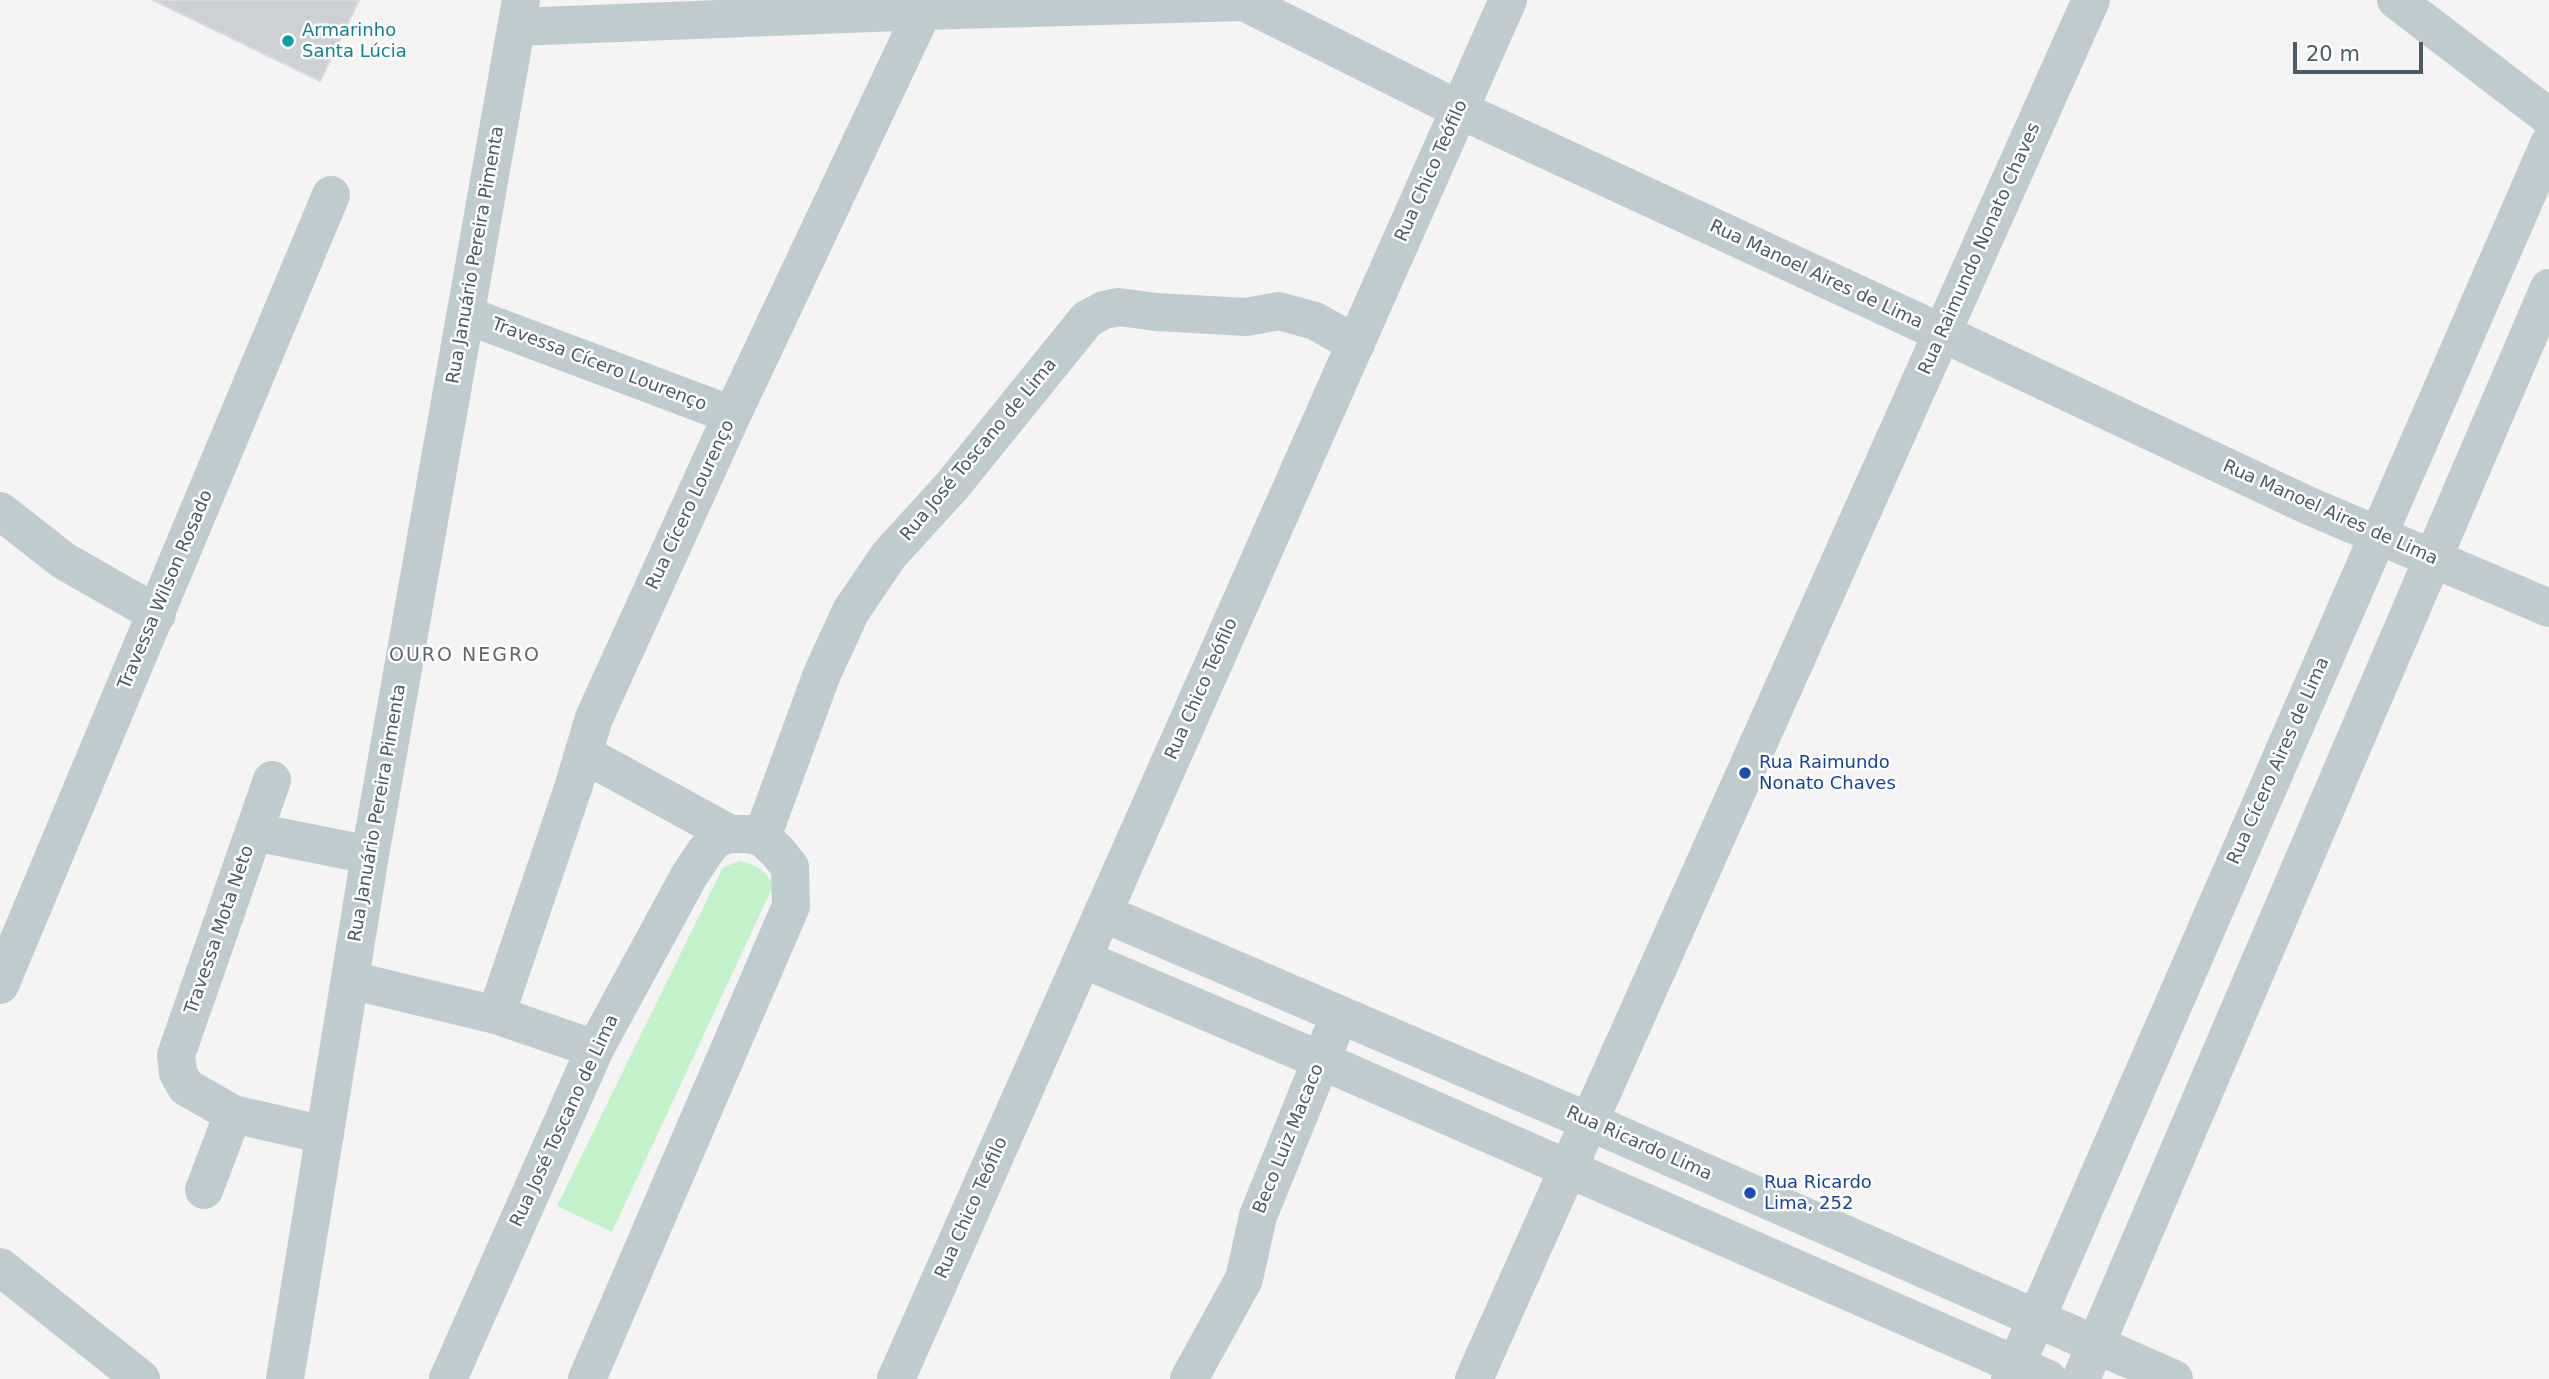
<!DOCTYPE html>
<meta charset="utf-8">
<style>
body{margin:0}
#map{position:relative;width:2549px;height:1379px;overflow:hidden;background:#f5f3f3;font-family:"DejaVu Sans",sans-serif}
canvas{display:block}
.scale{position:absolute;left:2293px;top:42px;width:130px;height:32px;box-sizing:border-box;border:4px solid #4a5b61;border-top:0;padding-left:9px;font-size:21px;line-height:24px;white-space:nowrap;color:#4a5b61;-webkit-text-stroke:5px #fff;paint-order:stroke}
</style>
<div id="map">
<canvas width="2549" height="1379"></canvas>
<div class="scale">20 m</div>
</div>
<script>
const g = document.querySelector('canvas').getContext('2d');
g.lineJoin = 'round';
function fillPath(path, color) { g.fillStyle = color; g.fill(path, 'evenodd'); }
function trace(path, color, width, dash) { g.strokeStyle = color; g.lineWidth = width; g.lineCap = dash ? 'butt' : 'round'; g.setLineDash(dash || []); g.stroke(path); }
function write(font, color, halo, rows, align = 'center') {
  g.font = font + ' "DejaVu Sans",sans-serif'; g.lineWidth = 5; g.setLineDash([]); g.textBaseline = 'middle'; g.strokeStyle = halo; g.fillStyle = color; for (const [text, x, y, turn = 0] of rows) {
    g.save(); g.translate(x, y); g.rotate((+turn || 0) * Math.PI / 180); g.textAlign = isNaN(turn) ? turn : align; if (halo) g.strokeText(text, 0, 0); g.fillText(text, 0, 0); g.restore();
  }
}
const green = new Path2D(`
 M740,861C756,864 766,870 773,886L612,1232L557,1206L723,867Z`);
const building = new Path2D(`
 M153,0H359L320,81Z`);
const minor = new Path2D(`
 M1240,0L1460,110L1942,333L2307,505L2549,608
 M2396,0L2549,117
 M516,27L923,11L1244,2
 M466,315L732,415
 M0,511L64,561L157,614
 M584,754L730,834
 M272,780L176,1055L178,1073L186,1087L233,1114L325,1135
 M255,832L370,855
 M762,837L822,674L851,611L889,555L952,486L1087,319L1104,310L1119,307L1156,312L1246,317L1279,311L1315,321L1356,344
 M1103,913L1590,1122L2174,1379
 M1083,959L1320,1060L2048,1379
 M350,980L496,1015L595,1049
 M0,985L331,195
 M496,1015L573,788L594,718L732,415L923,11
 M204,1190L233,1114
 M0,1267L141,1379
 M285,1379L370,855L521,0
 M448,1379L595,1049L689,876L705,852L715,839L730,834H747L762,837L777,851L790,867L791,906L587,1379
 M896,1379L1508,0
 M1189,1379L1244,1279L1258,1216L1331,1036
 M1474,1379L2091,0
 M2010,1379L2549,144
 M2081,1379L2549,288`);
const markers = [
 [288,41,7,"#0f9aa8"],
 [1745,773,7,"#1a4fb4"],
 [1750,1193,7,"#1a4fb4"]
];
const cultureNames = [
 ["Armarinho",302,31],
 ["Santa Lúcia",302,52]
];
const streetNames = [
 ["Rua Chico Teófilo",1432,171,-66],
 ["Rua Raimundo Nonato Chaves",1980,249,-66],
 ["Rua Januário Pereira Pimenta",476,255,-80],
 ["Rua Manoel Aires de Lima",1816,275,25],
 ["Travessa Cícero Lourenço",599,365,21],
 ["Rua José Toscano de Lima",979,450,-50],
 ["Rua Cícero Lourenço",691,505,-65],
 ["Rua Manoel Aires de Lima",2330,513,24],
 ["Travessa Wilson Rosado",166,590,-67],
 ["Rua Chico Teófilo",1202,689,-66],
 ["Rua Cícero Aires de Lima",2279,761,-66],
 ["Rua Januário Pereira Pimenta",378,813,-80],
 ["Travessa Mota Neto",220,930,-71],
 ["Rua José Toscano de Lima",565,1121,-65],
 ["Beco Luiz Macaco",1289,1139,-68],
 ["Rua Ricardo Lima",1639,1144,24],
 ["Rua Chico Teófilo",972,1208,-66]
];
const transitNames = [
 ["Rua Raimundo",1759,763],
 ["Nonato Chaves",1759,784],
 ["Rua Ricardo",1764,1183],
 ["Lima, 252",1764,1204]
];
const neighbourhoodNames = [
 ["OURO NEGRO",465,656]
];
fillPath(green, '#c2f2ca');
fillPath(building, '#cdd1d5');
trace(building, '#d7dade', 2);
trace(minor, '#becbcf', 38);
for (const [x, y, r, color] of markers) { const dot = new Path2D(); dot.arc(x, y, r, 0, 2 * Math.PI); g.fillStyle = color; g.fill(dot); trace(dot, '#fff', 2.5); }
write('18px', '#0d838f', '#fff', cultureNames, 'left');
write('18px', '#4a5b61', '#fff', streetNames);
write('18px', '#164399', '#fff', transitNames, 'left');
g.letterSpacing = '2px';
write('19px', '#5f6568', '#fff', neighbourhoodNames);
g.letterSpacing = '0px';
</script>
